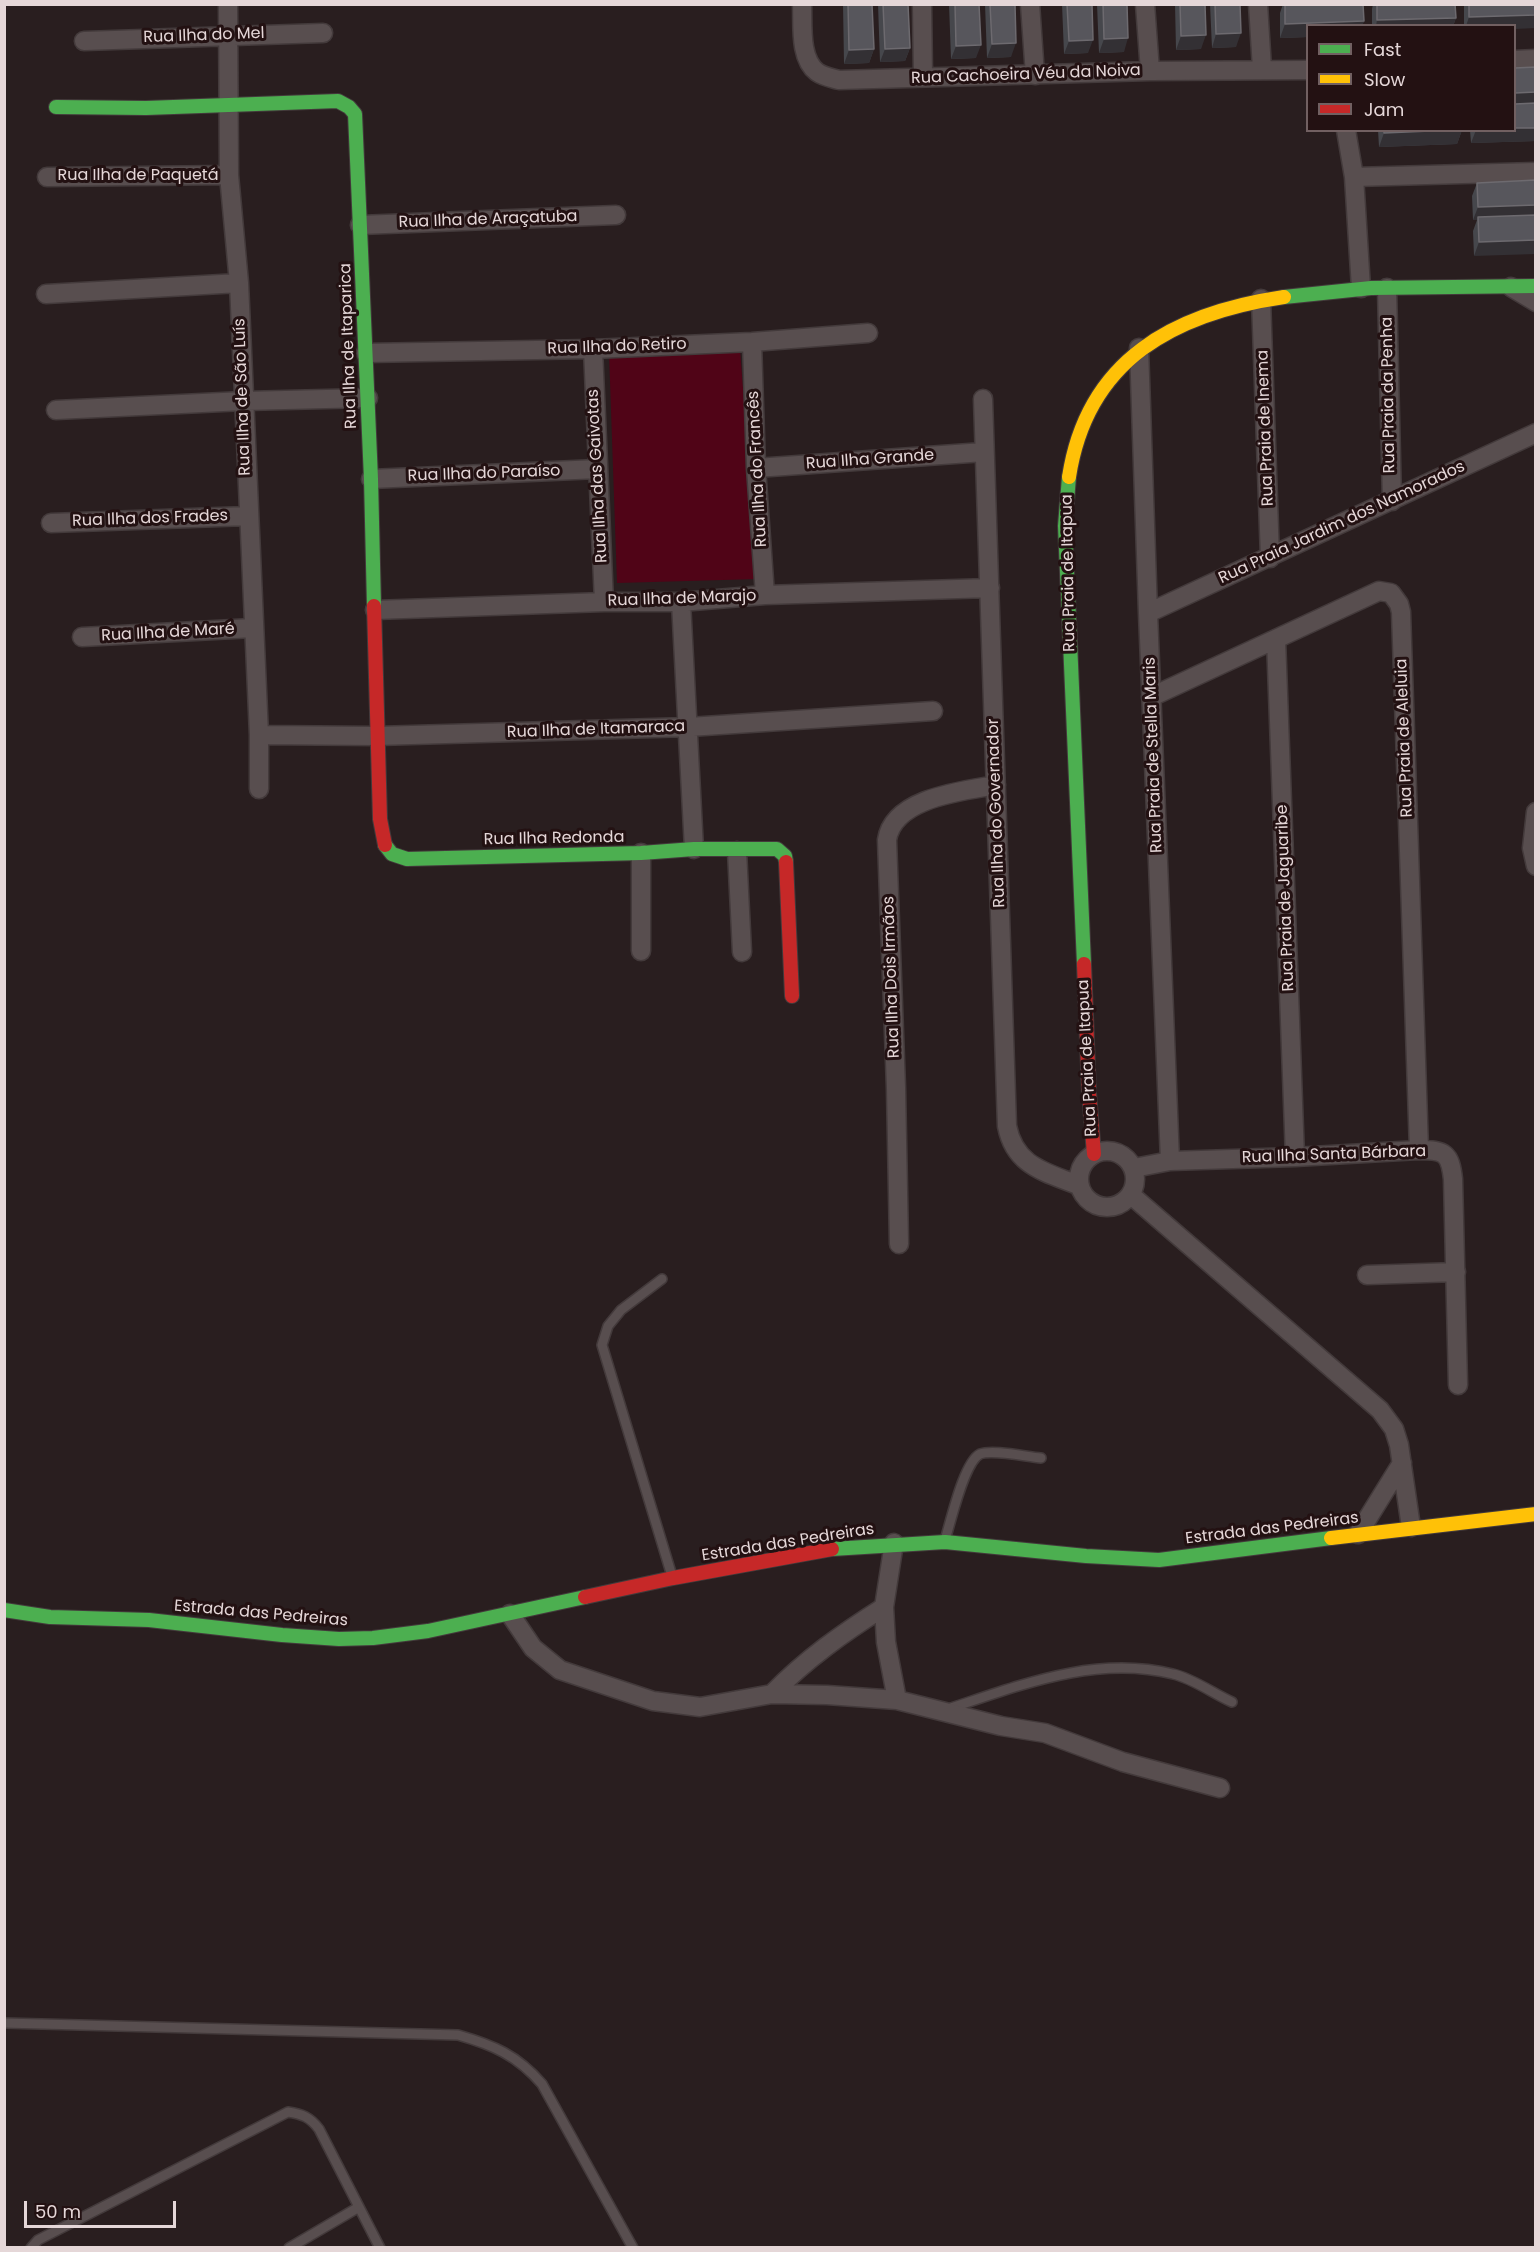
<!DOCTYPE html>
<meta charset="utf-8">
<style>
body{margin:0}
#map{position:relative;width:1540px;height:2252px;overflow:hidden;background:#291e1f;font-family:Poppins,sans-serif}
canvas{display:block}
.frame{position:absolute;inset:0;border:6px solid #e5d7d8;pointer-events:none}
.legend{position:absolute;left:1306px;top:24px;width:210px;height:108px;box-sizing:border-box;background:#231112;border:2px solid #716061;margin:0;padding:8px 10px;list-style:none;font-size:18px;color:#e5d7d8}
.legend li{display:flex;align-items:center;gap:12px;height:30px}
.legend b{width:30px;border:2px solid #716061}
.scale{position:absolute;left:24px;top:2201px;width:152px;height:27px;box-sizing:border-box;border:3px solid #e5d7d8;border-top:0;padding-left:8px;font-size:18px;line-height:21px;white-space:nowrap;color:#e5d7d8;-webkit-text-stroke:4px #231112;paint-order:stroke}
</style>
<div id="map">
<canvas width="1540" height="2252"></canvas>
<div class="frame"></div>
<ul class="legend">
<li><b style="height:8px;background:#4caf50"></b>Fast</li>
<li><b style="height:8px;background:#ffc107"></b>Slow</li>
<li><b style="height:8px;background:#c62828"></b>Jam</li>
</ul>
<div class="scale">50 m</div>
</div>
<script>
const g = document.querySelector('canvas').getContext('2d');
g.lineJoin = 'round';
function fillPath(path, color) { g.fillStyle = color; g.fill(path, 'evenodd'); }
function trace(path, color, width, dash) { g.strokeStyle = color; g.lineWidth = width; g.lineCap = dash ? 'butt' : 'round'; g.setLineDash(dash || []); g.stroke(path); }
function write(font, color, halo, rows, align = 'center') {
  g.font = font + ' Poppins,sans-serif'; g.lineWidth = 6; g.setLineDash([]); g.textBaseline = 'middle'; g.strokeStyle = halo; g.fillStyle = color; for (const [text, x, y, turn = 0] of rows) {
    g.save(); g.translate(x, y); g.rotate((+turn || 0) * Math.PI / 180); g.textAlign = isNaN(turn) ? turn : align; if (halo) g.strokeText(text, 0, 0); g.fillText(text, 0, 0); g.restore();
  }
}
const green = new Path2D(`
 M740,350L758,579L617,583L609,352Z`);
const lane = new Path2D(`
 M662,1279L621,1310L608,1326L602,1345L672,1576
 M945,1540C951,1521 964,1462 980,1454C993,1449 1027,1457 1041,1458
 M948,1709C1021,1685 1095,1655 1173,1674C1192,1678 1214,1694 1232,1702
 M4,2023L458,2035C493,2045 517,2055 542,2084L633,2248
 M31,2248L38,2240L288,2112C302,2114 310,2117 319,2129L359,2207
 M289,2248L359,2207L380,2248`);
const street = new Path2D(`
 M228,4L229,175L239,283L259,735V789
 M802,4C803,25 799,58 817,72C824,77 832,78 839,80L1150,71L1308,70
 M922,4L923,77
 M1030,4L1035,75
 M1145,4L1150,71
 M1258,4L1262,69
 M84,41L323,33
 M1514,60L1536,59
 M1346,130L1354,177L1361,288
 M47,177L229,175
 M1354,177L1536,172
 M360,225L616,215
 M1511,287L1536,302
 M1387,288L1392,501
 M46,294L239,283
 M1261,299L1270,558
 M752,342L756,468L765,595
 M1139,348L1148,613L1170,1161
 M593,349L604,602
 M366,353L593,349L752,342L868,333
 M983,399L1007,1126C1015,1167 1046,1172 1080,1186
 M56,410L244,401L368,398
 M756,468L984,452
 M371,479L598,469
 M51,523L248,516
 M681,602L694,849
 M375,610L604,602H681L765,595L990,588
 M1148,613L1536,433
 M82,637L253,628
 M1276,639L1295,1157
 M1151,697L1379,591L1391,593L1399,604L1401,612L1419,1150
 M259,735L377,736L689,727L933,711
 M1536,812L1532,848L1536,866
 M737,851L742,952
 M641,951V853
 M1079 1179a28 28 0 1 1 56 0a28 28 0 1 1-56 0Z
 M1134,1168L1170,1161L1295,1157L1419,1150C1445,1150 1450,1153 1453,1179L1458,1385
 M1131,1195L1380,1410L1394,1429L1399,1445L1411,1527
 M899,1244L896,1088L887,840C893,798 962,791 996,785
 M1367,1275L1456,1272
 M1358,1534L1402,1463
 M894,1543L884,1607L886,1642L897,1700
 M510,1614L533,1648L560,1670L653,1701L700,1707L772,1694L827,1695L897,1700L1001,1726L1045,1733L1123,1762L1220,1788
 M772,1694C806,1659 843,1633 884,1607`);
const fast = new Path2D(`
 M56,107L146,108L338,101L349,107L355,114L371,479L374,606
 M1284,297L1371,288L1536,286
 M1069,477L1065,526L1084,964
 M385,845L392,854L407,859L641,853L694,849H777L785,856L786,862
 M832,1549L945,1542L1086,1556L1159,1560L1331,1538
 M4,1610L50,1617L149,1620L282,1635L339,1639L373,1638L428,1631L585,1597`);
const slow = new Path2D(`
 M1069,477C1087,359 1175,313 1284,297
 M1331,1538L1536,1514`);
const jam = new Path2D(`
 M374,606L380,819L385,845
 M786,862L792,996
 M1084,964L1089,1093L1094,1154
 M585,1597L673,1578L832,1549`);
const wall = new Path2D(`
 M843,4H872L874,49L869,63L844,64Z
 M878,4H908L910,48L905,61L880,62Z
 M949,4H979L976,58L951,59Z
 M985,4H1015L1011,57L987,58Z
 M1062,4H1092L1088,53L1064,54Z
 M1097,4H1127L1124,52L1099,53Z
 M1175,4H1205L1201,49L1176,50Z
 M1210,4H1240L1236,47L1212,48Z
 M1283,4H1363L1364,21L1362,26H1308V37L1280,38V13Z
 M1373,4H1455L1456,18L1453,26H1372V9Z
 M1464,4H1536L1515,26H1464Z
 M1536,67V141L1471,143L1470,130H1515Z
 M1378,130H1462L1457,144L1379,147Z
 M1536,180L1474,256L1473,231L1477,220H1473L1472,196L1477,183Z`);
const shadedWall = new Path2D(`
 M1536,15V28L1515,29V26H1466L1469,17Z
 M1456,18L1453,26H1376L1377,20Z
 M1364,21L1362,26H1308V37L1280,38L1285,24Z
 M1241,33L1236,47L1212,48L1216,34Z
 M1206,35L1201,49L1176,50L1181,36Z
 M1128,38L1124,52L1099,53L1104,39Z
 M1093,40L1088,53L1064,54L1069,41Z
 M1016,43L1011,57L987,58L992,44Z
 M981,45L976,58L951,59L956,46Z
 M910,48L905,61L880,62L885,49Z
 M874,49L869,63L844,64L849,50Z
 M1536,92V106H1515V93Z
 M1515,128H1536V141L1471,143L1476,130H1515Z
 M1462,130L1457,144L1379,147L1384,133Z
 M1536,205V218L1478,217L1477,220H1473L1478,207Z
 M1536,240V254L1474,256L1479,242Z`);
const building = new Path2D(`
 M848,4H872L874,49L849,50Z
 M883,4H908L910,48L885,49Z
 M955,4H979L981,45L956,46Z
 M990,4H1015L1016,43L992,44Z
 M1067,4H1092L1093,40L1069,41Z
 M1103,4H1127L1128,38L1104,39Z
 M1180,4H1205L1206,35L1181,36Z
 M1215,4H1240L1241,33L1216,34Z
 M1285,4H1363L1364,21L1285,24Z
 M1377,4H1455L1456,18L1377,20Z
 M1469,4H1536V15L1469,17Z
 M1536,67V92L1515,93V68Z
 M1536,103V128H1515V104Z
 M1384,130H1453L1384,133Z
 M1536,180V205L1478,207L1477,183Z
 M1536,215V240L1479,242L1478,217Z`);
const streetNames = [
 ["Rua Ilha do Mel",204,36,-2],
 ["Rua Cachoeira Véu da Noiva",1026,75,-2],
 ["Rua Ilha de Paquetá",138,176],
 ["Rua Ilha de Araçatuba",488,220,-2],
 ["Rua Ilha de Itaparica",349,346,-92],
 ["Rua Ilha do Retiro",617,347,-2],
 ["Rua Praia da Penha",1389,395,-91],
 ["Rua Ilha de São Luís",243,397,-92],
 ["Rua Praia de Inema",1266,428,-92],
 ["Rua Ilha Grande",870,460,-4],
 ["Rua Ilha do Francês",758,469,-93],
 ["Rua Ilha do Paraíso",484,474,-2],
 ["Rua Ilha das Gaivotas",598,476,-93],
 ["Rua Ilha dos Frades",150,519,-2],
 ["Rua Praia Jardim dos Namorados",1342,523,-25],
 ["Rua Praia de Itapua",1069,573,-91],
 ["Rua Ilha de Marajo",682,599,-2],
 ["Rua Ilha de Maré",168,633,-3],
 ["Rua Ilha de Itamaraca",596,730,-2],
 ["Rua Praia de Aleluia",1405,738,-92],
 ["Rua Praia de Stella Maris",1154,755,-92],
 ["Rua Ilha do Governador",997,813,-92],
 ["Rua Ilha Redonda",554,839,-1],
 ["Rua Praia de Jaguaribe",1286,898,-92],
 ["Rua Ilha Dois Irmãos",892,977,-92],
 ["Rua Praia de Itapua",1088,1058,-93],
 ["Rua Ilha Santa Bárbara",1334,1155,-2],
 ["Estrada das Pedreiras",1272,1529,-7],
 ["Estrada das Pedreiras",788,1543,-9],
 ["Estrada das Pedreiras",261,1614,5]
];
fillPath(green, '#500417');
trace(lane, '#433a3b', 12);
trace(street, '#433a3b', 21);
trace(fast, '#433a3b', 16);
trace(slow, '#433a3b', 16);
trace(jam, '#433a3b', 16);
trace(lane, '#584e4f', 9);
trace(street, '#584e4f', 18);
trace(fast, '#4caf50', 14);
trace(slow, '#ffc107', 14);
trace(jam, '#c62828', 14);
fillPath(wall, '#46474c');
fillPath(shadedWall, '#333034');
fillPath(building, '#57565c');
trace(building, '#6d6a6f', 1.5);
write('16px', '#e5d7d8', '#231112', streetNames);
</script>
